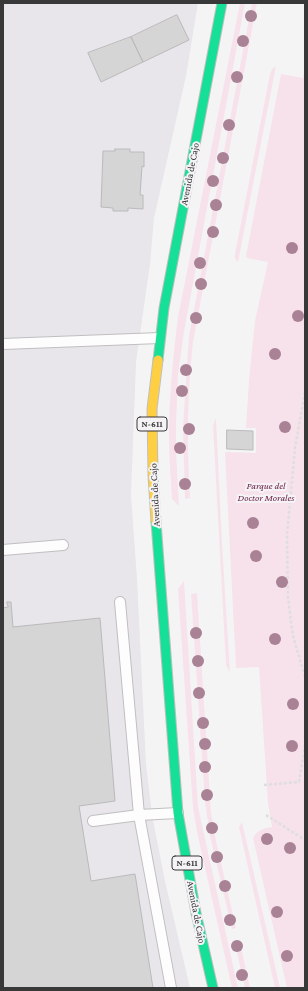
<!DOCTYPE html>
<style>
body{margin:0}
#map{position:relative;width:308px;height:991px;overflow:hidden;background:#f5f4f5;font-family:"Crimson Pro",serif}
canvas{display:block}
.frame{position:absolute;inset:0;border:4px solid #383839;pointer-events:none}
</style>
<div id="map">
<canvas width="308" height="991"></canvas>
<div class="frame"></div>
</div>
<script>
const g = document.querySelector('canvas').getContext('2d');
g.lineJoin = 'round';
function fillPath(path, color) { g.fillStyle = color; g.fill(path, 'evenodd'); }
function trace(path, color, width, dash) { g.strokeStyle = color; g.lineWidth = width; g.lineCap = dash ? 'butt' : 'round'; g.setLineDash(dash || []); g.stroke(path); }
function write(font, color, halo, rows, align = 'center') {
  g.font = font + ' "Crimson Pro",serif'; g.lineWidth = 4; g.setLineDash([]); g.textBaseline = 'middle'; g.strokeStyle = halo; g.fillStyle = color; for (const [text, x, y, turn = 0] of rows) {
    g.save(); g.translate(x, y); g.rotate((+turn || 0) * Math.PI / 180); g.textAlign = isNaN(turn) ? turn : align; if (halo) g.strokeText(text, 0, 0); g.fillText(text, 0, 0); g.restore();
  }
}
const built = new Path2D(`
 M3,3H198L186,76L154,218L150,264L136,362L131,495L137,579L146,764L152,815L165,881L190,988H3Z`);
const green = new Path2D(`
 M240,3H245L184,332L178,375L176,425V450L179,506L172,499C171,479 169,459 169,438C169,397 173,357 178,317Z
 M252,3H257L193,342C187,394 187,446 190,498L185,499L183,427L189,336Z
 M276,66L238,262L235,259V254L270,74L272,69Z
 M305,66V988H287L253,838C257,830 264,828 272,827L268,803L259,667L236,668L225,452L256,453V428H246L249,380L255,321L268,262L247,258L246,256L281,74L303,78Z
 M216,418L222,544L230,673L226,665L213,425Z
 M184,581L198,807L238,988H232L197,832L193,808L178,589Z
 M197,593L211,813L216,841L236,928L232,929L210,836L205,802L191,594Z
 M242,822L280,988H275L239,827Z
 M240,943L250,988H245L235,944Z`);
const building = new Path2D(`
 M177,15L189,40L143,62L131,37Z
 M131,37L143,62L101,82L88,53Z
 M115,149H130V152H144V167L142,166L140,195H143V209L128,208V211H113V208L101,207L103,151H115Z
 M227,430L253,431V450L227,449Z
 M7,602H11L13,627L100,618L115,801L79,806L91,881L135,874L153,988H3V608L8,607Z`);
const path = new Path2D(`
 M305,392L295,448L287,535L288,598L293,636L305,677
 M264,785L299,782L305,744
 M266,815L305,840`);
const lane = new Path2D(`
 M3,344L160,338
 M3,550L63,545
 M120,602L139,815L171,988
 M93,821L139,815L178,813`);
const fast = new Path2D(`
 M158,360L164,308L222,3
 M156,522L178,813L196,913L213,988`);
const slow = new Path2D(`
 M156,522L153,475L152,409L158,360`);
const trees = [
 [251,16],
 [243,41],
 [237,77],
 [229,125],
 [223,158],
 [213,181],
 [216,205],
 [213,232],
 [292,248],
 [200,263],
 [201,284],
 [298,316],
 [196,318],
 [275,354],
 [186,370],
 [182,391],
 [285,427],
 [189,429],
 [180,448],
 [185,484],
 [253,523],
 [256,556],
 [282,582],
 [196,633],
 [275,639],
 [198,661],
 [199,693],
 [293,704],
 [203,723],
 [205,744],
 [292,746],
 [205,767],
 [207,795],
 [212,828],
 [267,839],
 [290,848],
 [217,857],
 [225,886],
 [277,912],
 [230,920],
 [237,946],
 [287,956],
 [242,975]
];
const shields = [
 [152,424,30],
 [187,863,30]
];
const shieldNames = [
 ["N-611",152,424],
 ["N-611",187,863]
];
const streetNames = [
 ["Avenida de Cajo",190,174,-79],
 ["Avenida de Cajo",155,495,-93],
 ["Avenida de Cajo",196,912,79]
];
const parkNames = [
 ["Parque del",266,486],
 ["Doctor Morales",266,498]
];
fillPath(built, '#e8e5eb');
fillPath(green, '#f7e2eb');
fillPath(building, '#d6d5d6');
trace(building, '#bababb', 1);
trace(lane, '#c0bfc0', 12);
trace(fast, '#c0bfc0', 11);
trace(slow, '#c0bfc0', 11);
trace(path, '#dedede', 2.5, [3, 2]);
trace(lane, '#fefdfe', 10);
trace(fast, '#16e098', 9);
trace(slow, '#ffcf43', 9);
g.fillStyle = '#aa8296';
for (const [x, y] of trees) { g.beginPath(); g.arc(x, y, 6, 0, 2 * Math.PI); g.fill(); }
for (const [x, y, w] of shields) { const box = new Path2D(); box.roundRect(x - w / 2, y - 7, w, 14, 3); g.fillStyle = '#f5f3f6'; g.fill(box); trace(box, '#383839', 1); }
write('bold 9px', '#383839', null, shieldNames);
write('10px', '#383839', '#f5f3f6', streetNames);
write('italic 10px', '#6d2449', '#f5f3f6', parkNames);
</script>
